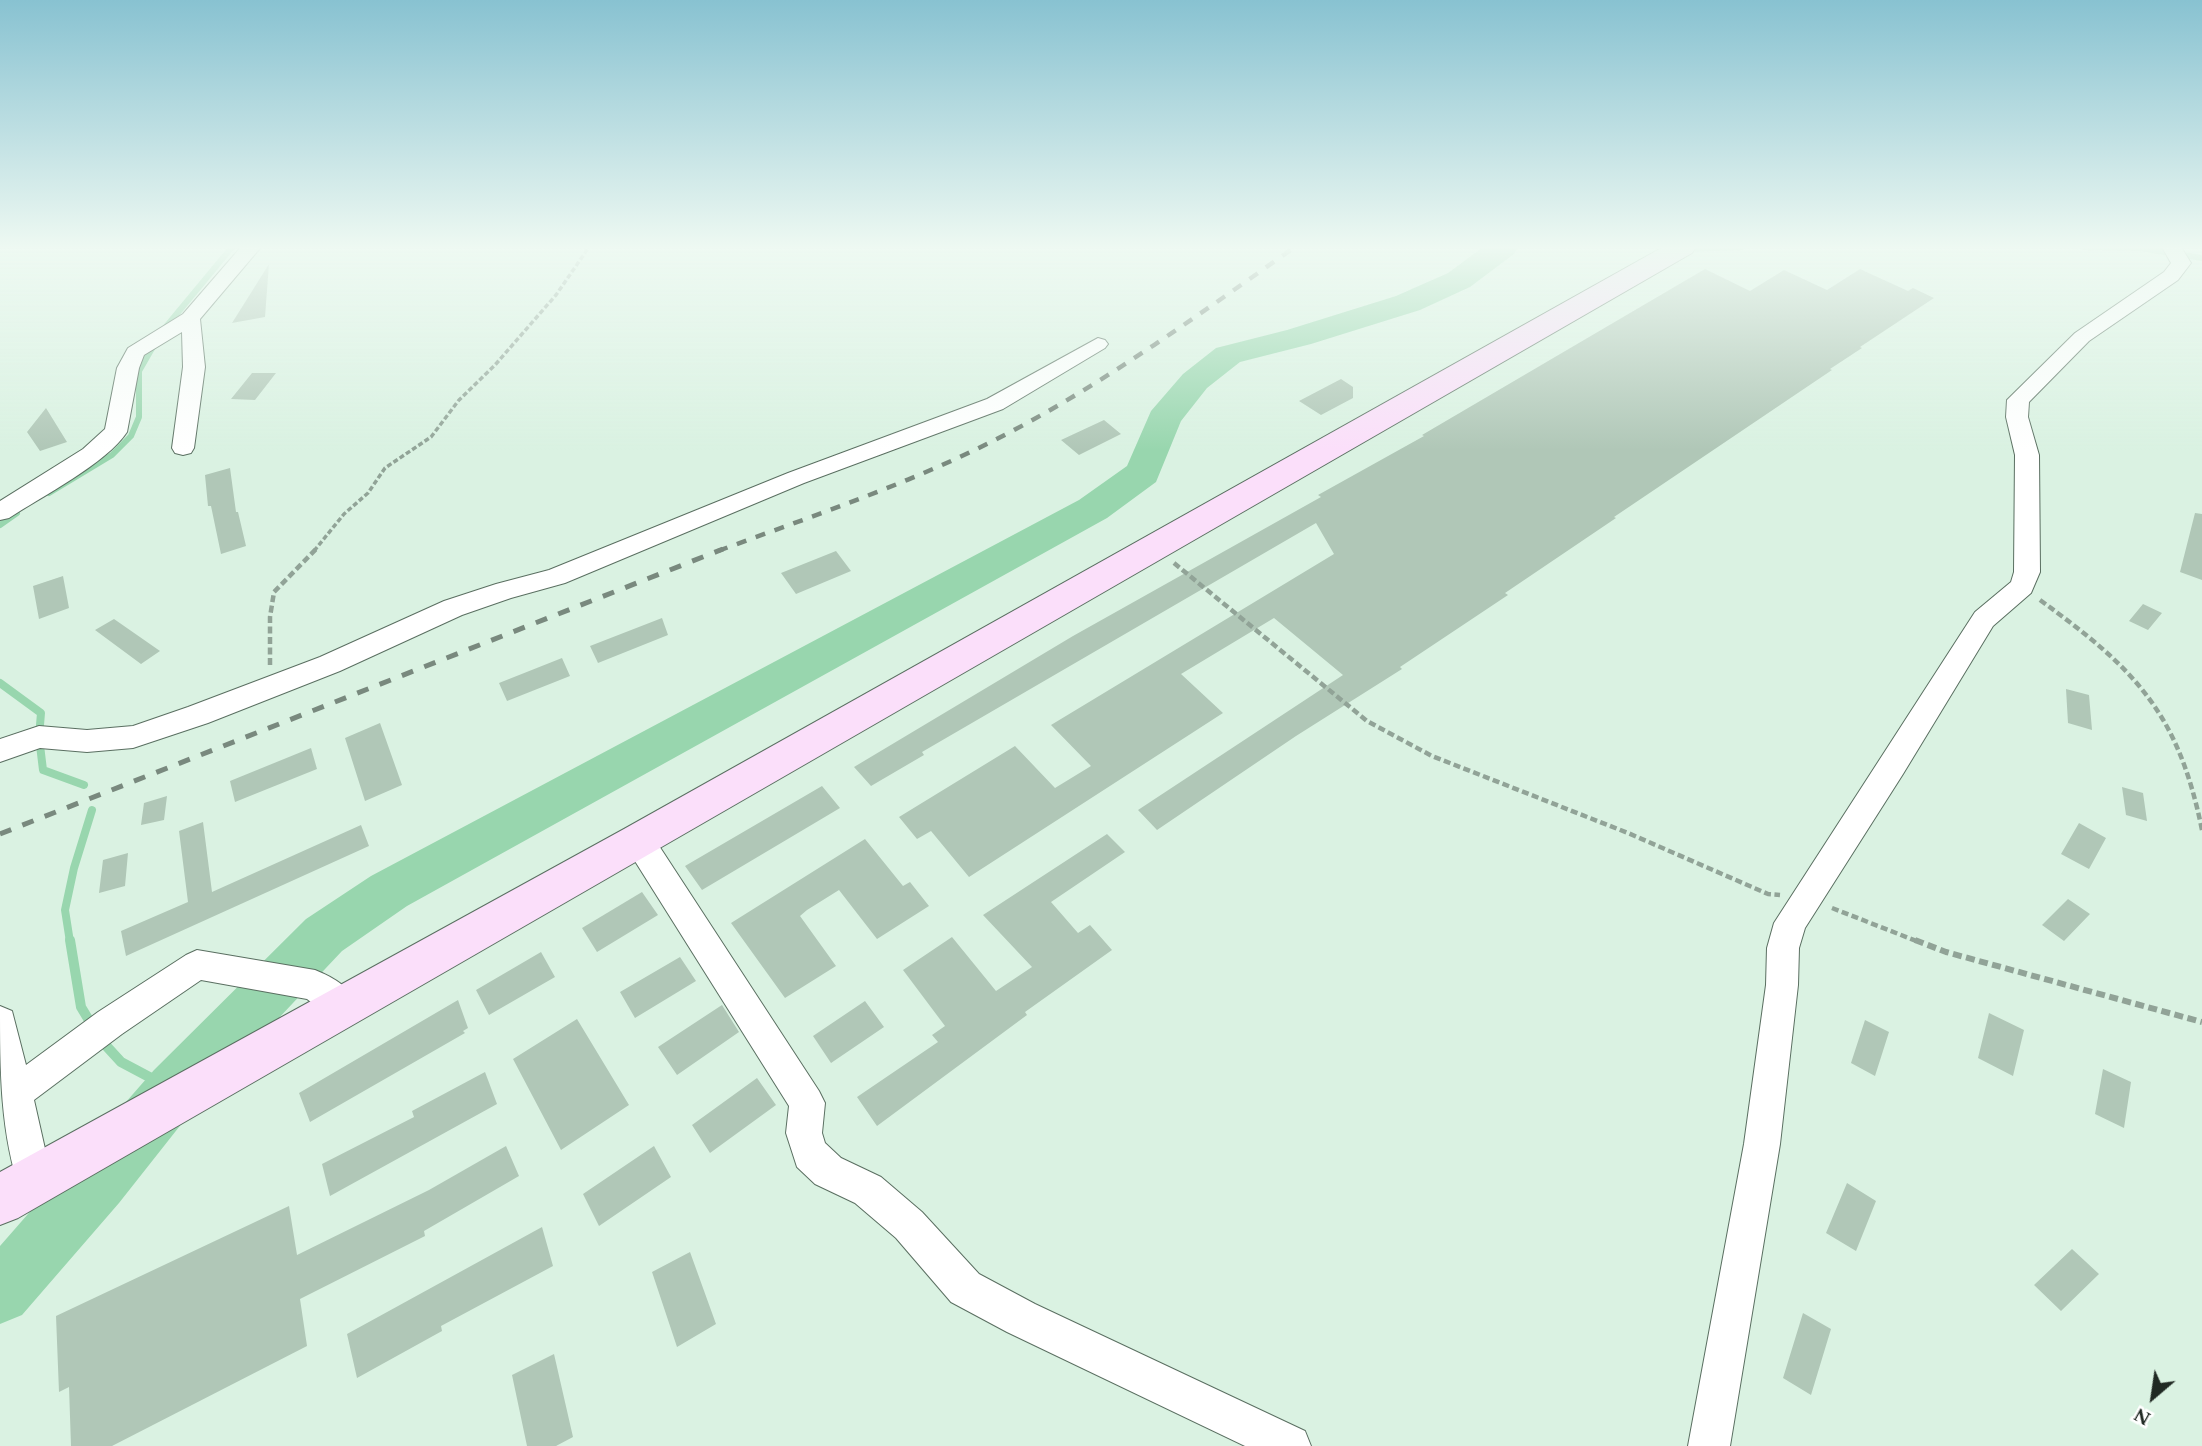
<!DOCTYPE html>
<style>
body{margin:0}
#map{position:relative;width:2202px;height:1446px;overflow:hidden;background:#daf2e2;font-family:Spectral,serif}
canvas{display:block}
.north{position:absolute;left:2118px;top:1362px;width:70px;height:70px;-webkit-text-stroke:5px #fff;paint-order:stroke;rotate:209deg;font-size:19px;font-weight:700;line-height:28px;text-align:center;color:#202923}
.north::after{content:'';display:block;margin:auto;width:24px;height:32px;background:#202923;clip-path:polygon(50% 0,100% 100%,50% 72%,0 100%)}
</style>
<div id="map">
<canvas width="2202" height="1446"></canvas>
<div class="north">N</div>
</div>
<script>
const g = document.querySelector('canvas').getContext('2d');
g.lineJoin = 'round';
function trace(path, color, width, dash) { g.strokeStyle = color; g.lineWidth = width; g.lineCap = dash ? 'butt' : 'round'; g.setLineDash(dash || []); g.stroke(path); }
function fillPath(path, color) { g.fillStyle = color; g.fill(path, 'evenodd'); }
const streamFar2 = new Path2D(`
 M2084,247L2139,248L2202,258
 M1691,249L1742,247
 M165,328L232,247
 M49,493L112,455L131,436L139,417V371L154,345
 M0,525L17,513`);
const streamFar1 = new Path2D(`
 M0,683L41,713L39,737L43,770L84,785
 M70,942L65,910L74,868L92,810`);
const stream = new Path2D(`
 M70,940L81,1007L93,1027
 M99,1038L121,1062L170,1088`);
const river = new Path2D(`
 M1483,247H1518L1514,254L1470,287L1420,310L1311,344L1240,362L1207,388L1181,421L1156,482L1107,518L407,906L342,951L194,1108L119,1203L22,1315L0,1324V1246L154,1070L306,919L371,876L1079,500L1127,466L1151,411L1183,374L1216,348L1287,330L1396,296L1448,273Z`);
const building = new Path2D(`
 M269,264L265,317L232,323Z
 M1705,269L1750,291L1784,270L1827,290L1860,269L1908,291L1913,288L1934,298L1860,347L1862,348L1830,369L1832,370L1614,517L1616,518L1505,593L1508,595L1400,667L1402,669L1296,736L1157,830L1138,810L1343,675L1274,618L1181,674L1223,713L969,877L931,831L917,839L899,817L1015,746L1055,788L1091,766L1051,725L1334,554L1316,523L922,752L924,755L871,786L854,767L1073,636L1321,497L1318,495L1424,436L1422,435Z
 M252,373H276L255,400L231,399Z
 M1341,379L1353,387V398L1321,415L1299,401Z
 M46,408L67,442L40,451L27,432Z
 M1104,420L1121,434L1079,455L1061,440Z
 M230,468L236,512H238L246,546L221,554L211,506H208L205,475Z
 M2195,513L2202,514V580L2180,572Z
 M836,551L851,571L796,594L781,573Z
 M63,576L69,608L39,619L33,586Z
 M2143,604L2162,613L2148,630L2129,621Z
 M662,618L668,635L598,663L590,646Z
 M114,619L160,651L141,664L95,630Z
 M562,658L570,676L507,701L499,683Z
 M2066,689L2089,695L2092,730L2068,723Z
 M380,723L402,785L365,801L345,738Z
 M311,748L317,769L235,802L230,781Z
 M822,786L840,808L702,890L685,866Z
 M2122,787L2143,793L2147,821L2126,815Z
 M167,796L164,820L141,825L144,803Z
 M203,822L212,892L361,825L369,846L126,956L121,931L188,902L179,831Z
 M2079,823L2106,838L2089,869L2061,854Z
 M1107,834L1125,852L1051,902L1078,933L1090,925L1112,950L1025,1012L1027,1015L877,1126L857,1097L938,1042L932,1035L945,1026L903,970L952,937L996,991L1032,967L983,915Z
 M865,839L903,886L910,882L929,906L877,939L839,890L807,910L800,916L836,966L785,998L731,923Z
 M128,853L125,886L99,893L103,860Z
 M642,892L658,915L597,952L582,928Z
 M2068,899L2090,914L2064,941L2042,925Z
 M541,952L555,977L489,1015L476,990Z
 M680,957L696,981L635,1018L620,992Z
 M458,1000L468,1028L463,1031L465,1033L310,1122L299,1093Z
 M865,1001L884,1027L831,1063L813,1036Z
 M722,1005L739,1032L677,1075L658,1047Z
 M1989,1013L2024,1030L2013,1076L1978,1058Z
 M577,1019L629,1105L561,1150L513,1059Z
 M1865,1020L1889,1032L1875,1076L1851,1063Z
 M2103,1069L2131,1082L2124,1128L2095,1114Z
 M485,1072L497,1104L330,1196L322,1164L414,1117L412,1111Z
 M757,1078L776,1105L710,1153L692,1125Z
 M506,1146L519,1176L424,1231L425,1236L300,1299L307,1346L112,1446H71L69,1387L59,1392L56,1316L289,1206L297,1255L429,1190Z
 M654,1146L671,1177L599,1226L583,1194Z
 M1847,1183L1876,1201L1856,1251L1826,1233Z
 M542,1227L553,1266L441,1326L442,1331L357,1378L347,1334Z
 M2072,1249L2099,1274L2061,1311L2034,1285Z
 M690,1252L716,1324L677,1347L652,1272Z
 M1803,1313L1831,1329L1811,1395L1783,1378Z
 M554,1354L573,1437L556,1446H527L512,1375Z`);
const pathFar2 = new Path2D(`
 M314,551L344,514L368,493L385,468L431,437L459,400L495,365L556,295L589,247`);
const pathFar1 = new Path2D(`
 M1174,563L1367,721L1432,756L1628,833L1768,894L1780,895
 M2040,600C2135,669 2178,712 2202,830
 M270,665V617L274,592L316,549
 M1832,908L1919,942`);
const path = new Path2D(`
 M1915,940L1946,952L2202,1022`);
const street = new Path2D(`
 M241,247H261L200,319L205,367L194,448L191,453L183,455L175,453L172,448L183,367L182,332L144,355L139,368L127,432C107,463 41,497 9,518L0,520V501L83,449L105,429L117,368L128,348L183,314Z
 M2162,247H2181L2191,263L2178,280L2089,341L2029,402L2028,417L2039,455L2040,572L2031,593L1993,626L1903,774L1805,928L1799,948L1798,985L1780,1144L1730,1446H1688L1744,1144L1766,985L1767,948L1774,923L1975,612L2011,582L2014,572L2015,455L2006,417L2007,400L2075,333L2164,272L2171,263Z
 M1098,338L1105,340L1108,344L1105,348L1003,409L804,483L565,583L511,598L462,615L340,671L208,723L133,748L87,752L40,748L0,762V739L39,726L87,730L133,726L188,707L320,657L444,601L496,584L549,570L788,473L987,399Z
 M639,828L650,832L819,1091L825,1103L822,1133L825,1143L841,1158L881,1177L922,1212L979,1274L1035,1304L1305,1431L1311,1446H1245L1007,1332L951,1302L896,1238L855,1203L815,1184L797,1167L786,1133L789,1106L628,850L624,841L628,832Z
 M197,950L315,970C333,977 354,990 362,1008L357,1019L345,1023L333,1019L307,999L201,980L122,1034L34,1100L52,1180L47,1193L34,1198L21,1193C0,1134 0,1069 0,1006L12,1011L26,1065L98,1012L186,955Z`);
const secondary = new Path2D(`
 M1663,247H1696L1692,253L18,1218L0,1225V1172L624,829Z`);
const railFar1 = new Path2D(`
 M718,551C812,516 906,485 995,440C1101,386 1198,315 1295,247`);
const rail = new Path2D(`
 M0,834L723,549`);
trace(streamFar2, '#98d6ae', 6);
trace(streamFar1, '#98d6ae', 8);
trace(stream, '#98d6ae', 10);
fillPath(river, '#98d6ae');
fillPath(building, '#b0c7b7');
trace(street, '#5a6f61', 2);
trace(secondary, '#5a6f61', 2);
trace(pathFar2, '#91a397', 3.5, [5, 2.5]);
trace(pathFar1, '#91a397', 4.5, [7, 3.5]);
trace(path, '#91a397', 6, [9, 4.5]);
fillPath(street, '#fff');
fillPath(secondary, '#fbdffa');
trace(railFar1, '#79897e', 4.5, [10, 10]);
trace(rail, '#79897e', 5, [12, 12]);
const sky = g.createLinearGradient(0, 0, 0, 450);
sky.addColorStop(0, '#88c2d1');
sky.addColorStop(0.55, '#eef9f2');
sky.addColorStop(1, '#eef9f200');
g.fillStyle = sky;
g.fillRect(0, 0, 2202, 450);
</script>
